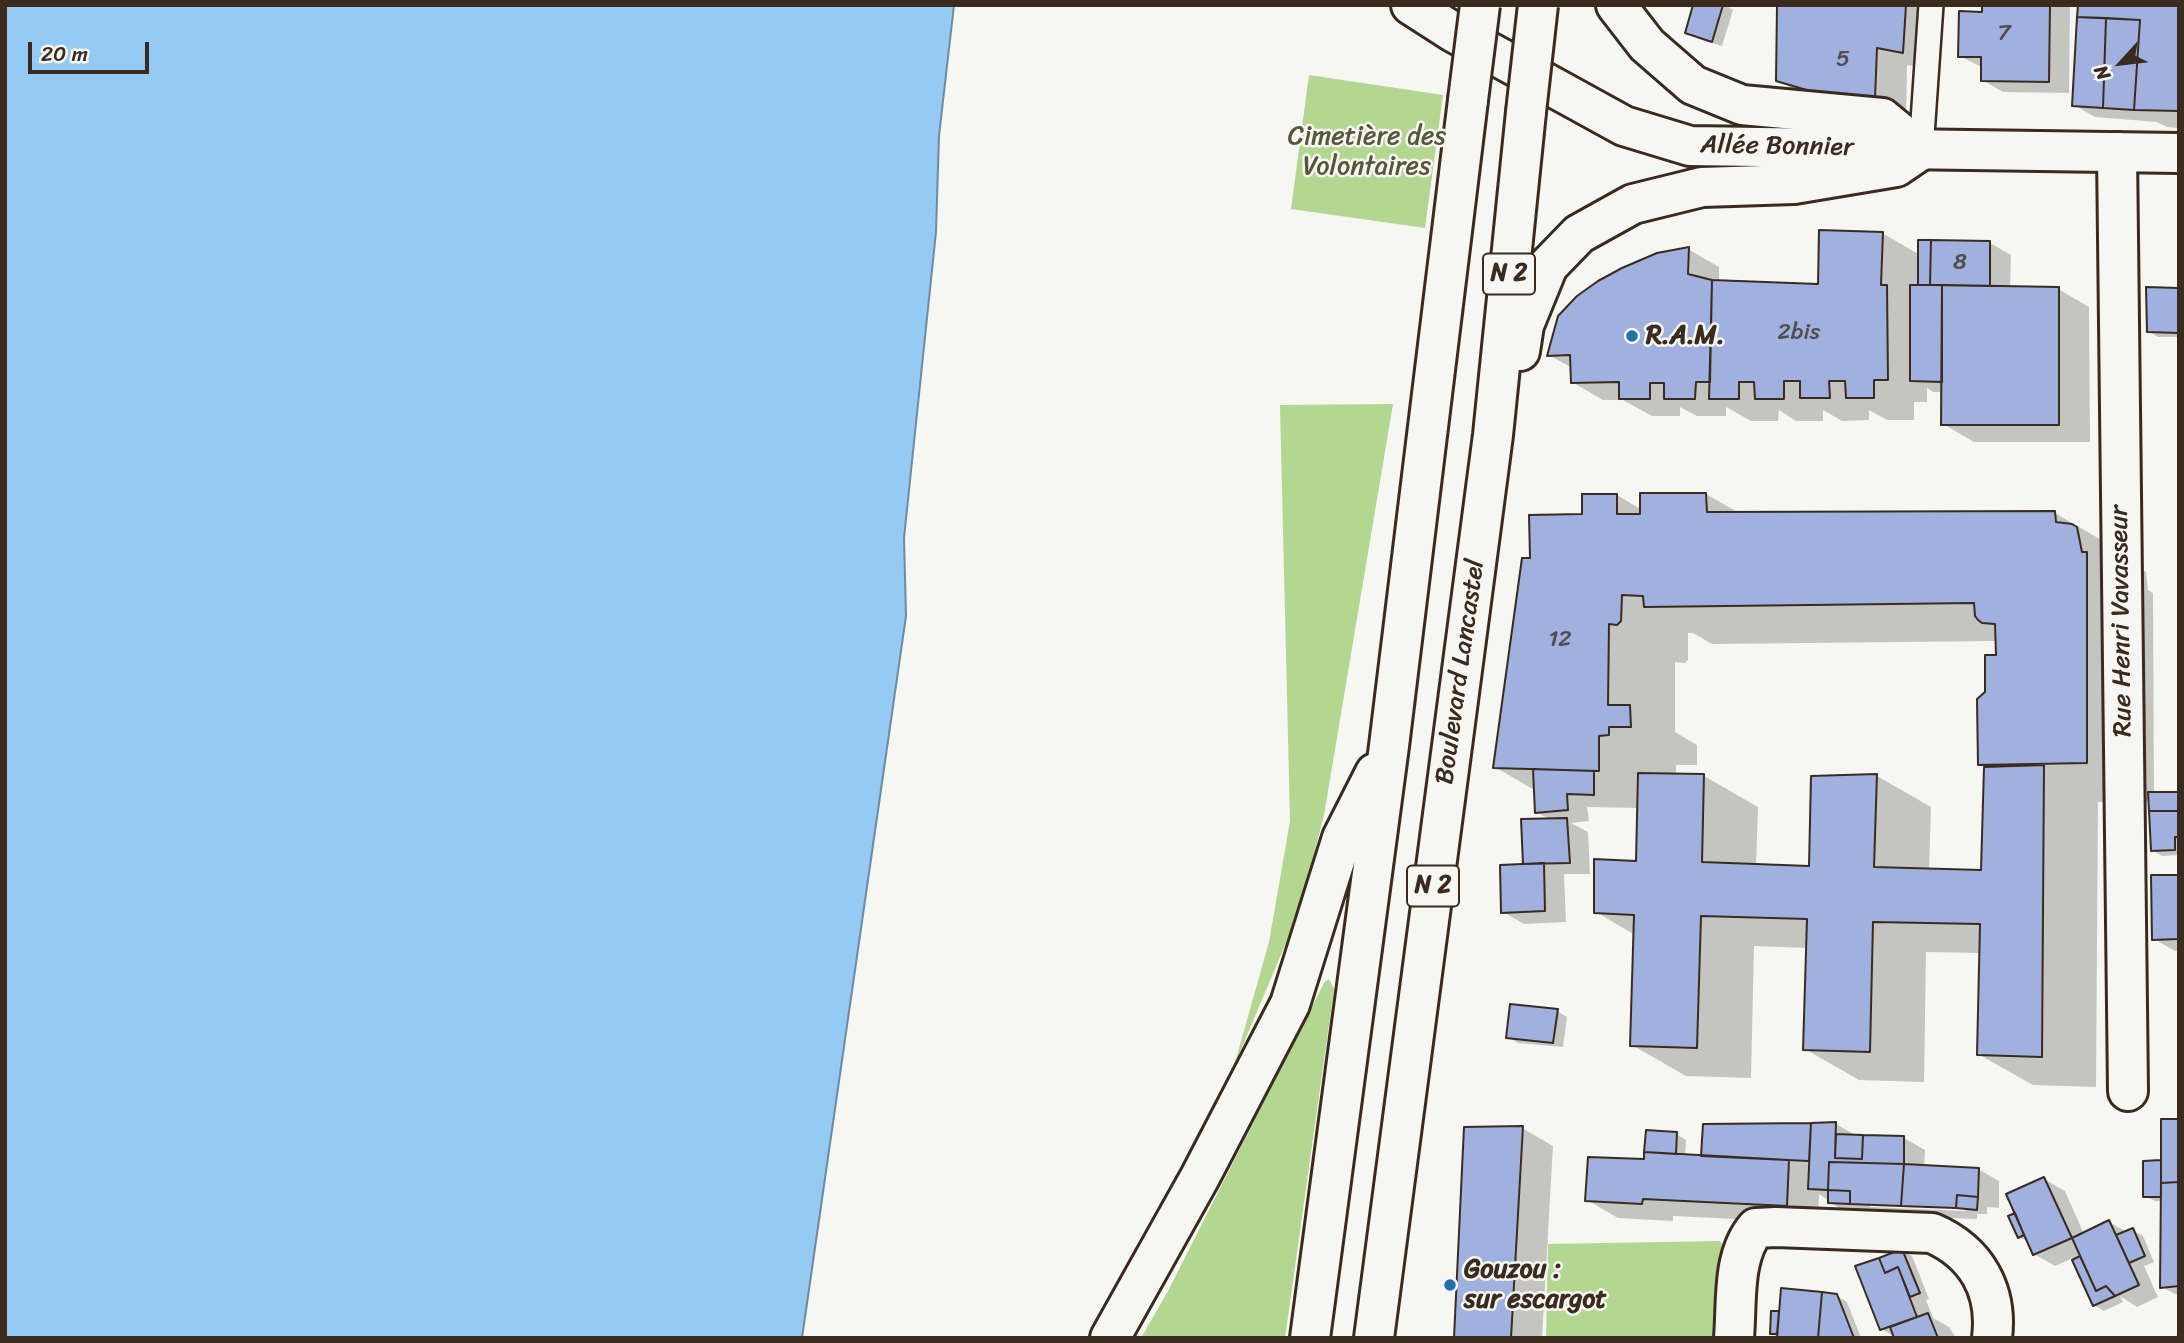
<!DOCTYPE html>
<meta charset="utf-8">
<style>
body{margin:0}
#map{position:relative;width:2184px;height:1343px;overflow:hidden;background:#f6f6f2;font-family:Sriracha,sans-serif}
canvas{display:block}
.frame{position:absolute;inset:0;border:7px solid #3b2a1e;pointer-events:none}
.north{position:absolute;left:2086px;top:28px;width:70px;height:70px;-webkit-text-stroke:5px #f6f6f2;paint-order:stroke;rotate:243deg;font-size:19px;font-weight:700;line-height:28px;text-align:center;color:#3b2a1e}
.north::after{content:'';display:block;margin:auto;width:24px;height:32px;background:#3b2a1e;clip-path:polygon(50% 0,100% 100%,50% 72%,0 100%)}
.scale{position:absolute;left:28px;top:42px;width:121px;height:32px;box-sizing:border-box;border:4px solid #3b2a1e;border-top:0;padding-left:9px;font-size:21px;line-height:24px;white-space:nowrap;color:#3b2a1e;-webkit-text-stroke:5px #f6f6f2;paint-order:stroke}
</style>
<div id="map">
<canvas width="2184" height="1343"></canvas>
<div class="frame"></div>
<div class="north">N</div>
<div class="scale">20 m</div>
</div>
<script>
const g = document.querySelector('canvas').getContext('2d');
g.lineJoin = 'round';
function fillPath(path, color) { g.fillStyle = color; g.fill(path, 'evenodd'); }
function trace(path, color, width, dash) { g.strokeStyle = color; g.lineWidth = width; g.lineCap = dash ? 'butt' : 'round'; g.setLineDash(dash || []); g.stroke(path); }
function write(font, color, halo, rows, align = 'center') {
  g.font = font + ' Sriracha,sans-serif'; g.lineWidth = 5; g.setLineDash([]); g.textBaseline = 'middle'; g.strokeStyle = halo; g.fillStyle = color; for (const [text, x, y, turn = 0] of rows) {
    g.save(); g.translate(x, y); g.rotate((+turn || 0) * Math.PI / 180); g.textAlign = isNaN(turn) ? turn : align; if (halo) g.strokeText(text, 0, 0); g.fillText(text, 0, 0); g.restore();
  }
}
const green = new Path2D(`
 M1309,75L1443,95L1425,228L1291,209Z
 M1393,404L1324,815L1299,912L1234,1066L1269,942L1290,821L1280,405Z
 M1329,979L1334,989L1285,1338H1141L1168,1291L1324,983Z
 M1720,1241L1726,1251L1716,1338H1546L1548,1244Z`);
const water = new Path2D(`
 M5,5H954L939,136L936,232L904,538L906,616L802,1338H5Z`);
const shadow = new Path2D(`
 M1695,5H1725L1733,10L1722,46L1697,38L1687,32Z
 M1779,5H1937L1933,69L1907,65L1906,116L1809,98L1778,80Z
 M1984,5L2070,7L2069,93L2003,92L1982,80L1983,68L1960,56L1984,14Z
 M2179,5V128L2167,127L2157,122L2095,117L2074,105Z
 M1882,233L1920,255L1990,243L2011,255L2010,288L2058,289L2089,307L2090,442H1974L1943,424V392H1933L1927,388V402H1914V420H1887L1869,410V420L1842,421L1823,410V421H1796L1779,410L1778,421H1751L1726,407V416H1697L1680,407V416H1652L1623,400H1603L1572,382V368L1549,355L1688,249L1719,267V282L1819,285Z
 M2179,290V337H2158L2148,331Z
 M1706,494L1739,513H2055L2122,552L2146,572L2148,590L2153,593L2154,794H2179V855L2162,856L2152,850L2151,801L2098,802L2096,1087L2033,1085L1978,1054L1981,953L1926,952L1924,1082L1859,1080L1805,1049L1808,948L1754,946L1751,1078L1686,1076L1632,1045L1635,935L1596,912L1638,863L1639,808L1587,807L1589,821L1571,823L1588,832L1590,874H1564L1566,922L1524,924L1503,912L1525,866L1552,820L1536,812V791L1495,767L1532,560L1584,515V496L1617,495L1642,510ZM1688,633H1693L1712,644L1997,641V657L1987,693L1980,764L1986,768L1982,872L1929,871L1931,807L1877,776L1813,778L1811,867L1756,866L1758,807L1704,776L1676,775V765H1697V745L1675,732V662L1685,663L1688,660Z
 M2179,877V951H2175L2154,939Z
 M1557,1011L1567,1017L1563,1047L1518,1043L1508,1037Z
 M2179,1121V1296L2162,1287L2163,1201H2155L2145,1196L2163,1162Z
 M1836,1124L1857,1136L1904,1138L1925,1150L1924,1167L1978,1169L1999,1181V1208L1987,1207V1214H1977V1219L1872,1215L1861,1209L1839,1208L1819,1194L1818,1223L1673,1216V1221L1618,1218L1587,1200L1646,1161L1676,1134L1686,1140L1685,1156L1703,1157L1705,1126ZM1870,1203L1965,1207V1211L1870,1207Z
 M1522,1128L1553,1146L1542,1338H1456Z
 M2044,1179L2065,1191L2084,1234L2109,1222L2127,1232L2132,1230L2143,1236L2154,1262L2144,1266L2158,1297L2137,1307L2120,1296L2123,1302L2104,1311L2094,1305L2073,1258L2055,1266L2034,1254L2030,1243L2019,1237L2015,1215Z
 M1902,1251L1912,1256L1929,1299L1926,1300L1933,1318L1949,1327L1956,1338H1896L1882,1329Z
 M1837,1296L1847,1302L1861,1338H1779L1771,1333L1779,1313L1781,1314Z
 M2177,1307H2179V1338H2174L2178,1334Z`);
const building = new Path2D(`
 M1693,5H1723L1712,42L1685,33Z
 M1777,5H1906L1903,53L1877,48L1875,99L1810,91L1776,81Z
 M1982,5H2050L2049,82L1981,81V57H1958L1959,11L1982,12Z
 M2078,5H2179V111L2134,110L2140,20L2077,17Z
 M2077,17L2106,18L2103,108L2072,106Z
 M2106,18L2140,20L2134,110L2103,108Z
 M1819,230L1883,232L1881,285H1887L1888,380H1874V398H1846L1845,381H1829L1830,398H1800V381H1784V399H1755L1754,382H1739V399H1709L1712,280L1818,284Z
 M1918,240H1931L1930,285H1918Z
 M1931,240L1990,241V286L1930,285Z
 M1689,247L1688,274L1712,280L1710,382H1696L1695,399H1664V383H1650V399H1619V382L1571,383L1570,355L1547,356L1558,316L1577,296L1598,281L1622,268L1657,253Z
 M1910,285H1942V382L1910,381Z
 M1942,285L2059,287V425H1941Z
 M2146,287L2179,288V333L2147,332Z
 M1640,493H1706L1707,512L2055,511L2056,522L2072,524L2077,527L2082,552H2087V763L1978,765L1977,699L1985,692V655H1996L1995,624L1982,623L1978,620L1975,616L1974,603L1644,607L1643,596L1622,595L1621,621L1617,625L1609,624L1608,705H1630L1631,727H1609V735L1599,736V771L1493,768L1522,558H1530L1529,515L1582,514V494H1617V514H1640Z
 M2044,765L2042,1057L1977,1055L1980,924L1873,922L1870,1052L1803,1050L1807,919L1701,916L1697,1048L1630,1046L1634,915L1594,913V859L1636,861L1638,773L1704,774L1702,862L1809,866L1811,776L1877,774L1874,867L1981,870L1984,767Z
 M1533,769L1594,771V795L1567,794L1568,810L1535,813Z
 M2148,792H2179V811H2149Z
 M2149,811H2179V837H2175V850L2151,851Z
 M1567,818L1570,863L1523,864L1521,819Z
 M1544,863L1545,911L1501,913L1500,865Z
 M2151,875H2179V939L2152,940Z
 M1510,1004L1558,1009L1553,1043L1506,1038Z
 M2161,1119H2179V1182L2161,1183Z
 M1836,1122L1835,1158L1862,1159L1863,1135L1904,1136V1164L1829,1162L1828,1190L1808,1189L1811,1123Z
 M1811,1123L1809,1161L1701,1156L1703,1124Z
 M1523,1126L1511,1338H1454L1464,1127Z
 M1646,1130L1677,1132L1676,1154L1644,1152Z
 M1836,1134L1863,1135L1862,1159L1835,1158Z
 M1644,1152L1789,1160L1787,1206L1643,1199L1642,1204L1585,1201L1588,1157L1644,1159Z
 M2161,1160V1197H2143V1161Z
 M1829,1162L1904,1164L1901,1206L1850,1204V1191L1828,1190Z
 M1904,1164L1979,1168L1978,1197L1957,1195L1956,1208L1901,1206Z
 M2044,1177L2072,1238L2033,1255L2006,1194Z
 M2179,1182V1286L2160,1288L2161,1183Z
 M1828,1190L1850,1191V1204L1828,1203Z
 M1957,1195L1978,1197L1977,1210L1956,1208Z
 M2015,1213L2024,1235L2018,1238L2008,1216Z
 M2109,1220L2139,1285L2115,1296L2106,1286L2096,1291L2072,1238Z
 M2133,1228L2145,1256L2129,1263L2116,1235Z
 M1902,1249L1920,1293L1910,1297L1898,1267L1885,1273L1879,1258Z
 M2080,1256L2096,1291L2106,1286L2115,1296L2093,1306L2072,1260Z
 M1879,1258L1885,1273L1898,1267L1917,1317L1880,1330L1855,1266Z
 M1781,1288L1822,1292L1818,1338H1777Z
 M1822,1292L1837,1294L1854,1338H1818Z
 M1771,1311H1779L1777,1334H1770Z
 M1928,1313L1938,1338H1894L1890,1327Z`);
const service = new Path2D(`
 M1921,150L1931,5`);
const minor = new Path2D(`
 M2117,152L2128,1091
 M1734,1338C1737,1302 1732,1256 1756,1228L1776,1227L1932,1233C1976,1252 1998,1290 1992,1338`);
const tertiary = new Path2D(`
 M1411,5L1453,32L1624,126L1690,146L2179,153`);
const primary = new Path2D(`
 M1520,351L1524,325L1548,266L1579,234L1633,204L1702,187L1794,184L1896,167L1921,150L1882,118L1742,105L1693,85L1647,45L1616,5
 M1110,1338L1200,1177L1290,1004L1342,838L1375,773
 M1310,1338L1389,746L1468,100
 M1374,1338L1493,435L1526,112`);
const primaryBridge = new Path2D(`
 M1468,100L1480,5
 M1526,112L1538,5`);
const markers = [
 [1632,336,7,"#1f6fb2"],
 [1450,1285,7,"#1f6fb2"]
];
const numberNames = [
 ["7",2004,34],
 ["5",1843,60],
 ["8",1960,263],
 ["2bis",1799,333],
 ["12",1560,640]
];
const shields = [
 [1509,274,52],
 [1433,886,52]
];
const shieldNames = [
 ["N 2",1509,274],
 ["N 2",1433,886]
];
const parkNames = [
 ["Cimetière des",1367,137],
 ["Volontaires",1367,167]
];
const streetNames = [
 ["Allée Bonnier",1777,147,1],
 ["Rue Henri Vavasseur",2122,621,-91],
 ["Boulevard Lancastel",1461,672,-82]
];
const poiNames = [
 ["R.A.M.",1646,336],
 ["Gouzou :",1464,1270],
 ["sur escargot",1464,1300]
];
fillPath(green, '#b3d691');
fillPath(water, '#94caf3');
trace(water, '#708a9e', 2);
fillPath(shadow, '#0003');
fillPath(building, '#a0b1e0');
trace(building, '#3b2a1e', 2);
trace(service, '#3b2a1e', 28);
trace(minor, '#3b2a1e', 44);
trace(tertiary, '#3b2a1e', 44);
trace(primary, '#3b2a1e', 44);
trace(service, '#f6f6f2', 23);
trace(minor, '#f6f6f2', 38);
trace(tertiary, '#f6f6f2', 38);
trace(primary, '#f6f6f2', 38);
trace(primaryBridge, '#3b2a1e', 44, []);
trace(primaryBridge, '#f6f6f2', 38);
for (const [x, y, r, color] of markers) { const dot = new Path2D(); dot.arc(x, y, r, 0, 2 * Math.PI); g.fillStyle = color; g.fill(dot); trace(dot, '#f6f6f2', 2.5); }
write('23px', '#544c4e', null, numberNames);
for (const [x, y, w] of shields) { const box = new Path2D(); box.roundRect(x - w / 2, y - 20.5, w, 41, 5); g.fillStyle = '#f6f6f2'; g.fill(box); trace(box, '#3b2a1e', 2); }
write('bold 24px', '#3b2a1e', null, shieldNames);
write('26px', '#59553b', '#f6f6f2', parkNames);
write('26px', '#3b2a1e', '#f6f6f2', streetNames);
write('bold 26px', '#3b2a1e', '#f6f6f2', poiNames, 'left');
</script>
